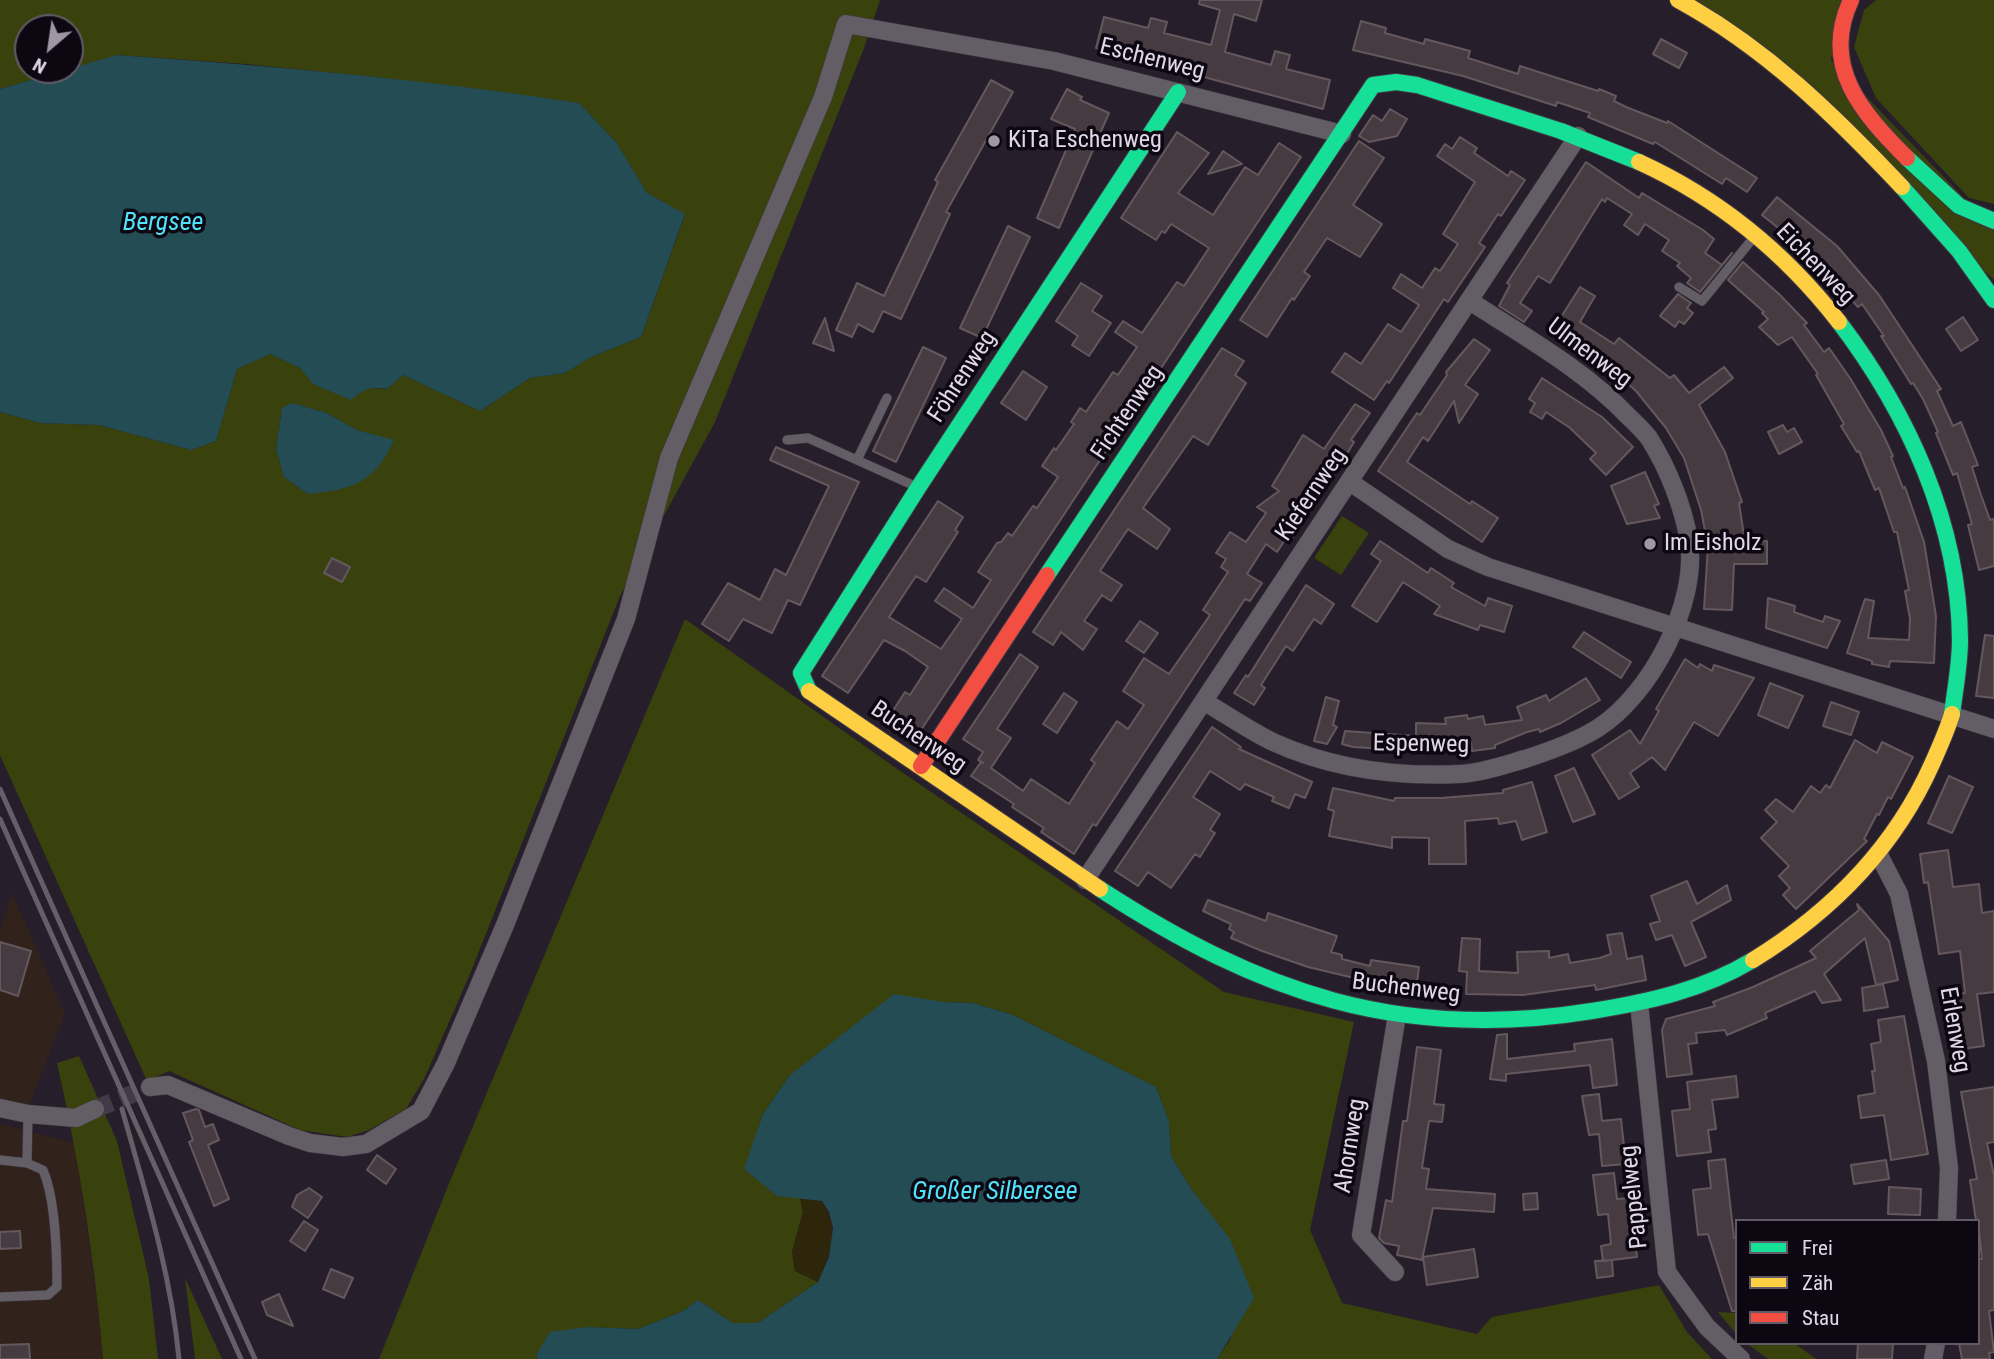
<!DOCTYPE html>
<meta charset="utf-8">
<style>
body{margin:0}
#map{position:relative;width:1994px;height:1359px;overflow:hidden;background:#271e2b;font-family:"Roboto Condensed",sans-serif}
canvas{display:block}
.legend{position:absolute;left:1735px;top:1219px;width:245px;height:126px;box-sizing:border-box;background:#0d0711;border:2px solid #625b67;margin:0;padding:9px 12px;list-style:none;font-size:21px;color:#e1d8e7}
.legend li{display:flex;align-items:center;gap:14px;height:35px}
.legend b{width:35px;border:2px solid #625b67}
.north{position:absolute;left:14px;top:14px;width:70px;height:70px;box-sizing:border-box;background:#0d0711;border:2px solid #625b67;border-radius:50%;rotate:209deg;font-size:19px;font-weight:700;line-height:28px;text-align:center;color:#e1d8e7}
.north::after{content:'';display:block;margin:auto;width:24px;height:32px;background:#a097a5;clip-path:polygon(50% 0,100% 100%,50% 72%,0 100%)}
</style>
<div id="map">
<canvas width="1994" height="1359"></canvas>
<ul class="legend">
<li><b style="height:9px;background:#16e098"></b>Frei</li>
<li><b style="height:9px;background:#ffcf43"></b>Zäh</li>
<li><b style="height:9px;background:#f24e42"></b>Stau</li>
</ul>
<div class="north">N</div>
</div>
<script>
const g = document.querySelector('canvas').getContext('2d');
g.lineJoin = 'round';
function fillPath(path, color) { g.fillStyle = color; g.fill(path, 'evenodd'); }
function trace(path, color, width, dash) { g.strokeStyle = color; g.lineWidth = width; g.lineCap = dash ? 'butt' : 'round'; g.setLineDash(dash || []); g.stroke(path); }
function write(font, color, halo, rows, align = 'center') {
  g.font = font + ' "Roboto Condensed",sans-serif'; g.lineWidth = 7; g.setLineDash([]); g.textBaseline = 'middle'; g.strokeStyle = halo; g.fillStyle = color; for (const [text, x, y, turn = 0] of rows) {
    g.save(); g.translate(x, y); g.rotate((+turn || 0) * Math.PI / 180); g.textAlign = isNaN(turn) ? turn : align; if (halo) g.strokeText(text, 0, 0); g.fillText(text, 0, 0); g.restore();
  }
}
const commercial = new Path2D(`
 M12,892L65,1014L28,1109L0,1103V931Z
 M0,1124L75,1143L100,1318L103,1359H0Z`);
const green = new Path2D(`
 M0,0H880L864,48L715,422L620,596L470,974L425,1077L406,1109L369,1130L347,1137L300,1130L169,1071L147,1081L0,755V412L40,423L99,425L191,450L216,441L237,369L270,354L300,368L314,384L387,389L403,375L480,411L530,378L565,373L591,357L641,337L685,215L647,193L616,142L579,103L384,78L246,64L118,55L70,69V28H28V70H67L0,89ZM292,403L327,413L357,430L394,441L308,494L284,477L276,449L282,408Z
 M1695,0H1841L1831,60L1994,229V280Z
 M1876,0H1994V204L1969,198L1876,98L1854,47L1864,10Z
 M1342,516L1369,533L1341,575L1314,558Z
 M685,619L893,766L1224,992L1354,1022L1310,1230L1342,1303L1477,1334L1492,1317L1659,1285L1687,1332L1712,1359H1217L1231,1338L1192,1190L1171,1156L1169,1122L1156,1087L1013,1015L973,1003L944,1002L852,1028L790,1075L763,1114L745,1169L777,1196L800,1197L803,1212L792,1252L795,1271L818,1282L758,1323H733L698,1300L683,1311L638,1329L587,1327L536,1355L538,1359H379L450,1181Z
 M79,1056L117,1141L149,1279L158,1359H103C95,1260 79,1161 57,1063Z
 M185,1278L222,1359H195Z
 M1718,1312L1737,1313V1335Z
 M1746,1343H1794L1816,1359H1768Z`);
const sand = new Path2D(`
 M800,1197L822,1201C840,1228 830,1255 818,1282L795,1271L792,1252L803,1212Z`);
const water = new Path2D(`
 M117,55C272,66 426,79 579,103L616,142L647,193L685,214L641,337L591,357L565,373L530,378L480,411L403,375L387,389C370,386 364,389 351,400L313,384L300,368L270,354L237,369L216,441L191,450L99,425L40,423L0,412V89Z
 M292,403L327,413L357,430L394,440C374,484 353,489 308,494L284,477L276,449L282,408Z
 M894,994L944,1002L973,1003L1013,1015L1156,1087L1169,1122L1171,1156L1192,1190L1230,1239L1254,1298L1217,1359H538L536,1355L550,1332L587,1327L638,1329L683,1311L698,1300L733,1323H758L818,1282L829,1257L833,1228L829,1212L822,1201L777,1196L744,1169L763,1114L790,1075Z`);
const building = new Path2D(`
 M1200,0H1262L1256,21L1234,14L1225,52L1271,65L1275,51L1290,55L1286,69L1330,80L1323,109L1096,48L1104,17L1148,28L1151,18L1167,22L1164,33L1211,45L1220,10L1199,4Z
 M1361,21L1386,28L1385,33L1424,44L1425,39L1470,51L1468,58L1518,74L1520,66L1598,91L1599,89L1616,96L1614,101L1626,107L1667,123L1668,121L1757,178L1747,192L1726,178L1722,184L1655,142L1653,144L1588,117L1590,113L1557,102L1556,106L1463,76L1353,50Z
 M1661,39L1687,53L1679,68L1653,54Z
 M991,80L1013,92L946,212L950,214L901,319L883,311L873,332L858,324L852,337L836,330L857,283L884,296L938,182L935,180Z
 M1067,89L1082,97L1080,100L1109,113L1059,228L1037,218L1075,129L1051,119Z
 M1390,109L1407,119L1397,136L1369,142L1359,136L1373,115L1382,121Z
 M1177,132L1209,153L1178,193L1213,215L1245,167L1258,175L1279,143L1301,157L917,736L889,717L905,692L910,695L928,667L905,651L884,640L848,693L822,676L938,501L963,517L955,530L958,532L926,582L916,576L889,617L941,649L962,619L935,601L944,588L973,608L991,580L978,572L997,543L1001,542L1008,533L1012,536L1033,506L1037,508L1058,477L1042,466L1054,448L1056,450L1074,424L1071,422L1080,408L1086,412L1113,372L1118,375L1137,347L1115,332L1123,321L1142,333L1177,282L1184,286L1209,248L1171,224L1165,233L1162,231L1156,240L1121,218Z
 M1460,137L1477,148L1474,153L1508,176L1511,171L1525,180L1501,216L1498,214L1479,243L1485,247L1448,302L1444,299L1389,383L1387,381L1374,400L1332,372L1345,353L1361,364L1388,324L1401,332L1419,305L1393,288L1401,274L1422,288L1435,268L1440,271L1458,244L1443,234L1475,182L1437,156L1445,144L1452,149Z
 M1359,141L1384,158L1353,205L1382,224L1360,257L1327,238L1304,272L1310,276L1294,300L1292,298L1267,337L1240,320Z
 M1223,151L1242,164L1208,174Z
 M1586,162L1639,198L1642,193L1703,230L1714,239L1705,253L1722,265L1732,253L1700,292L1687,283L1691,278L1677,266L1680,263L1662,251L1669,240L1645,224L1638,235L1624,225L1632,214L1607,198L1605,202L1602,199L1550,283L1538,276L1520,303L1532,311L1524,322L1499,306L1510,285L1507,283Z
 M1777,197L1837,246L1879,295L1941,389L1937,391L1953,426L1961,422L1978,465L1972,467L1981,495L1990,520L1994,519V566L1979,570L1968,525L1972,524L1957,473L1953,475L1936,433L1938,432L1923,399L1913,383L1911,384L1881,336H1884L1862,304L1858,307L1832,277L1836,274L1762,215Z
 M1008,226L1030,237L982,338L960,328Z
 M1743,262L1779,294L1807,323L1804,325L1824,352L1829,348L1850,378L1881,430L1893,456L1891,457L1903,488L1905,487L1924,542L1936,616L1934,663L1890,661L1889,667L1872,664V661L1847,653L1865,599L1874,601L1868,638L1909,640L1910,619L1905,591L1909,590L1897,532H1894L1879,488L1875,490L1859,451L1857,452L1841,426L1844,424L1816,375L1818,374L1792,337L1778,345L1759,327L1768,319L1762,313L1764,312L1728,280Z
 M1081,283L1102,296L1092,311L1111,323L1089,356L1072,345L1078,336L1056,321Z
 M1580,287L1595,296L1580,322L1614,344L1619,338L1670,378L1674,375L1689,393L1724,367L1733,378L1699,405L1725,452L1742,502L1739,503L1745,542L1767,541V564H1734L1732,610L1704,609L1708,546L1701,510L1684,458L1666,428L1636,391L1620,377L1551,333Z
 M1678,294L1691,303L1687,308L1693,313L1684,324L1679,321L1675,327L1660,316Z
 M1963,317L1978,340L1961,351L1946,329Z
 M825,318L834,351L813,343Z
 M1474,339L1490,350L1465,385L1478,394L1459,423L1454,401L1428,441L1423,437L1407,462L1470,504L1472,501L1498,518L1482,542L1378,471L1417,413L1420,415L1447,375L1446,372Z
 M923,347L946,358L896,462L873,451Z
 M1222,348L1244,361L1235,375L1246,383L1208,445L1193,436L1143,508L1170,529L1157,549L1128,529L1100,571L1122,585L1111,601L1102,595L1084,621L1097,629L1083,650L1061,632L1053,645L1033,632Z
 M1023,371L1047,387L1026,420L1001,403Z
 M1542,378L1602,417L1633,447L1606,475L1590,459L1596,453L1570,428L1546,412L1542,419L1530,412L1535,403L1529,399Z
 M1355,404L1370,413L1351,440L1354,442L1342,462L1289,543L1285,540L1277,552L1266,544L1247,574L1262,583L1250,601L1245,599L1096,826L1093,824L1074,854L1041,832L1044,828L1012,807L1014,804L971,776L981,762L983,763L978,760L983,752L963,739L1020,654L1038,667L997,729L1011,738L991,768L1023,791L1031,779L1069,804L1095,763L1091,760L1117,721L1128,729L1144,705L1123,691L1144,658L1169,674L1210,615L1203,610L1228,572L1221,567L1226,559L1216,553L1230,532L1246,542L1266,513L1257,507L1279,491L1272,486L1303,435L1324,449Z
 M1783,425L1787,432L1794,428L1802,442L1779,454L1768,432Z
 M776,447L859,482L800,605L788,600L772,633L743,619L729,641L702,624L728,583L760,600L775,569L786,575L829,486L770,460Z
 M1645,472L1659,504L1654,506L1660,518L1627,524L1611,486Z
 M1380,541L1428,573L1431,568L1454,583L1451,587L1485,606L1488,598L1512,606L1504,632L1480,625L1478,630L1434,614L1440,606L1403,582L1377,622L1352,606L1381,561L1371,554Z
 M332,558L350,567L342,582L324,573Z
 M1306,585L1334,604L1321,624L1314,619L1293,651L1286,646L1261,685L1265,688L1254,705L1234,693L1246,675L1248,677Z
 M1768,598L1795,606L1794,612L1823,622L1825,616L1840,621L1827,648L1766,628Z
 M1140,621L1158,633L1144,653L1126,641Z
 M1584,632L1631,662L1621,678L1573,647Z
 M1985,635L1994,636V698L1976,696Z
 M1685,659L1698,668L1700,664L1712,671L1714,665L1754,678L1718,736L1694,722L1665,770L1652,757L1630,773L1639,787L1619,799L1592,755L1630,730L1640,744L1659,711L1656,709Z
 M1586,678L1600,700L1561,723L1540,732L1539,729L1527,732L1495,745V748L1472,751L1471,742L1438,744V752L1415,751L1353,747L1342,744L1345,731L1416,736V723L1446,724L1445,718L1467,715L1468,719L1483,716L1485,725L1522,720L1517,707L1546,695L1549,701Z
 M1770,683L1803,696L1788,728L1758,715Z
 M1064,693L1077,702L1057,733L1043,724Z
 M1326,697L1339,701L1333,725L1337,727L1327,744L1314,741Z
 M1831,702L1859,712L1851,735L1823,726Z
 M1212,727L1241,747L1239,749L1312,782L1305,798L1295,794L1289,808L1272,801L1274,797L1245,784L1240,790L1210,771L1193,797L1220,814L1210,830L1215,833L1200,857L1195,854L1171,888L1148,872L1138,886L1115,871Z
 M1855,740L1877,753L1882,742L1913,757L1891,799L1888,797L1879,815L1877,814L1864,839L1867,841L1796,909L1783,895L1790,888L1779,876L1789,866L1761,838L1777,822L1765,810L1776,799L1793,812L1811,786L1820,793L1826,785L1830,788Z
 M1574,768L1595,814L1573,822L1555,776Z
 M1949,776L1973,787L1952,833L1928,823Z
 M1532,782L1547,832L1522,840L1516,821L1499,824L1498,818L1465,821L1466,864H1429V838L1392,837V848L1329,836L1334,811L1328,809L1333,788L1394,801L1395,798H1441L1503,793V790Z
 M1948,850L1953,887L1979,884L1982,913L1994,911V992L1977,994L1984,1046L1954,1050L1945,996L1965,993L1960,951L1939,954L1928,882L1924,883L1920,854Z
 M1687,881L1697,904L1727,885L1731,900L1691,922L1706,957L1685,966L1672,935L1656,940L1650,924L1660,921L1651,896Z
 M1208,900L1266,921L1268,913L1337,936L1331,952L1342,955V959L1370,966L1371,960L1419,967L1416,990L1370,984L1371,982L1308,967L1262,951L1231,938L1234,932L1229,929L1231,924L1203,911Z
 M1857,904L1889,941L1898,980L1876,985L1865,938L1824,974L1841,1000L1822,1003L1815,991L1765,1013L1767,1018L1727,1035L1725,1030L1696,1033L1697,1043L1688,1044L1692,1074L1667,1077L1662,1030L1666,1019L1715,1006L1713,1002L1753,987L1816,958L1810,951L1859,910Z
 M1622,933L1627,959L1642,956L1646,980L1596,990L1595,985L1523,995L1466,994L1467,972L1459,971L1462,938L1480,939L1479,971L1518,973L1517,952L1549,951V958L1568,954L1570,963L1600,958L1611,954L1607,935Z
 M0,942L31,951L18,996L0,990Z
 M1883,984L1888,1007L1864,1011L1862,988Z
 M1904,1016L1928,1154L1891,1160L1884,1115L1861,1118L1858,1096L1875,1093L1872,1071H1875L1871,1044L1881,1042L1878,1020Z
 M1507,1034V1059L1575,1051L1574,1044L1612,1039L1617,1085L1593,1088L1590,1065L1506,1074V1081L1490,1079L1497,1035Z
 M1417,1047L1441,1050L1434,1104L1444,1105L1442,1122L1429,1121L1422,1168L1429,1169L1426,1189L1495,1194L1494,1212L1433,1208L1422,1260L1397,1255L1399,1246L1384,1243L1379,1238L1386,1200L1392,1202L1403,1121H1407Z
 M1736,1076L1738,1097L1712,1100L1716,1129L1708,1130L1711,1152L1677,1156L1672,1111L1690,1109L1687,1082Z
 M1994,1087V1142L1987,1143L1994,1176V1310L1989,1311L1994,1352L1989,1353L1990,1359H1962L1959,1343H1978V1259H1982L1978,1221H1976L1970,1180L1977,1179L1961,1092Z
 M1599,1094L1602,1121L1621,1119L1626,1164L1602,1166L1599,1134L1589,1135L1582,1096Z
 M196,1109L199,1110L205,1127L213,1124L219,1140L208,1145L229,1199L214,1206L189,1142L193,1140L183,1113Z
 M377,1155L396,1169L386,1184L367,1170Z
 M1725,1159L1734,1238H1737V1311H1732L1708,1234L1698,1235L1693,1190L1711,1188L1708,1161Z
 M1886,1160L1889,1179L1854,1184L1851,1165Z
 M1614,1173L1617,1199L1630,1198L1637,1257L1603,1261L1601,1246L1611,1244L1608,1214L1598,1215L1593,1175Z
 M1889,1187L1921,1189L1920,1215L1888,1214Z
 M309,1188L322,1197L308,1218L292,1207L297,1195Z
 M1537,1193L1538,1209L1524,1210L1523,1194Z
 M304,1221L318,1230L305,1251L290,1241Z
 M20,1231L21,1248L0,1249V1232Z
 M1474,1249L1478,1277L1427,1285L1423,1257Z
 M1612,1260L1613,1276L1597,1278L1595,1261Z
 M331,1269L353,1278L344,1298L323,1289Z
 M279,1294L293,1326L267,1315L262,1302Z
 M1858,1343H1893L1892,1359H1857Z
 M29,1344L30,1359H0V1345Z`);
const streetTunnel = new Path2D(`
 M95,1109L150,1087`);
const lane = new Path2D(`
 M1679,287L1702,301L1754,237
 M787,440L808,438L917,487
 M857,460L887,398
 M0,1160L27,1163L28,1114
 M0,1297L48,1295L57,1287C57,1254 56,1200 43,1170L27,1163`);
const street = new Path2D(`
 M1350,482L1448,549L1488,567L1994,729
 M1205,702C1227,715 1250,731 1273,742C1330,768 1396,777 1459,774C1481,773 1504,765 1525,759C1550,751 1576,742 1598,728C1651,694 1698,604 1689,541C1683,506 1668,468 1649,438C1643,430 1634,422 1627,415C1583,369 1523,336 1470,301
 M1879,855L1899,894L1936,1061L1949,1168L1947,1221
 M1085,880L1578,136
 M1639,1003L1667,1272L1707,1327L1741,1359
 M150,1087L168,1085L289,1136L310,1143L343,1147L366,1144L421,1111L446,1063L505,925L626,619L669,458L823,97L846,24L1054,61L1342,134
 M0,1108L28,1114L76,1118L95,1109
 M1395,1272L1361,1235L1397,1015
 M1933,1359L1936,1343`);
const fast = new Path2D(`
 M1907,158L1959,206L1994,221
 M1902,187L1959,251L1994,300
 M1839,322C1908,413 1959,523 1960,640C1960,664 1955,690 1952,714
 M1047,575L1373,85L1396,82L1417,85L1561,131L1639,162
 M809,691L801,673L918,488L1178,92
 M1100,889C1260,993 1400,1042 1592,1011C1648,1002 1703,990 1753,960`);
const slow = new Path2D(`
 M1678,0C1766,48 1834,115 1902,187
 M1639,162C1718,198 1786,254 1839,322
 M809,691L1100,889
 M1753,960C1831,912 1894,849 1932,764C1939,748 1947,731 1952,714`);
const jam = new Path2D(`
 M1851,0C1820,66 1862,113 1907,158
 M921,766L1047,575`);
const rail = new Path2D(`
 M0,789L255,1359
 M0,819L241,1359
 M122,1109C145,1191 171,1273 179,1359`);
const markers = [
 [994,141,7,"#a097a5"],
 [1650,544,7,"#a097a5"]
];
const streetNames = [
 ["Eschenweg",1152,60,14],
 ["Eichenweg",1815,265,46],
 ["Ulmenweg",1589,354,37],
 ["Föhrenweg",963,377,-57],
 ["Fichtenweg",1128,413,-56],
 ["Kiefernweg",1312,495,-56],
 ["Buchenweg",918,738,34],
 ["Espenweg",1421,745,1],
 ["Buchenweg",1406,989,7],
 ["Erlenweg",1954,1030,80],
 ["Ahornweg",1351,1146,-81],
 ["Pappelweg",1635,1197,-96]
];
const poiNames = [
 ["KiTa Eschenweg",1008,141],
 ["Im Eisholz",1664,544]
];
const waterNames = [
 ["Bergsee",163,223],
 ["Großer Silbersee",995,1192]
];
fillPath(commercial, '#31221c');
fillPath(green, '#39410d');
fillPath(sand, '#2e260a');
fillPath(water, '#234c54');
fillPath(building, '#463b41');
trace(building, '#64585d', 2);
trace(streetTunnel, '#433a47', 18, [18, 9]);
trace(lane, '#413a45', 10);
trace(street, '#413a45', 19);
trace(fast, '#413a45', 18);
trace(slow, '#413a45', 18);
trace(jam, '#413a45', 18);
trace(lane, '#635d66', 9);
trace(street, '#635d66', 18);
trace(fast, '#16e098', 16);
trace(slow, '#ffcf43', 16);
trace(jam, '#f24e42', 16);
trace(rail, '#655f68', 5);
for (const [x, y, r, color] of markers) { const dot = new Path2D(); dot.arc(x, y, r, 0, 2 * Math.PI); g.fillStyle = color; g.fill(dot); trace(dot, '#0d0711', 2.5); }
write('24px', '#e1d8e7', '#0d0711', streetNames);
write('24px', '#e1d8e7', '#0d0711', poiNames, 'left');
write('italic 26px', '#52e3fc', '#0d0711', waterNames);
</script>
